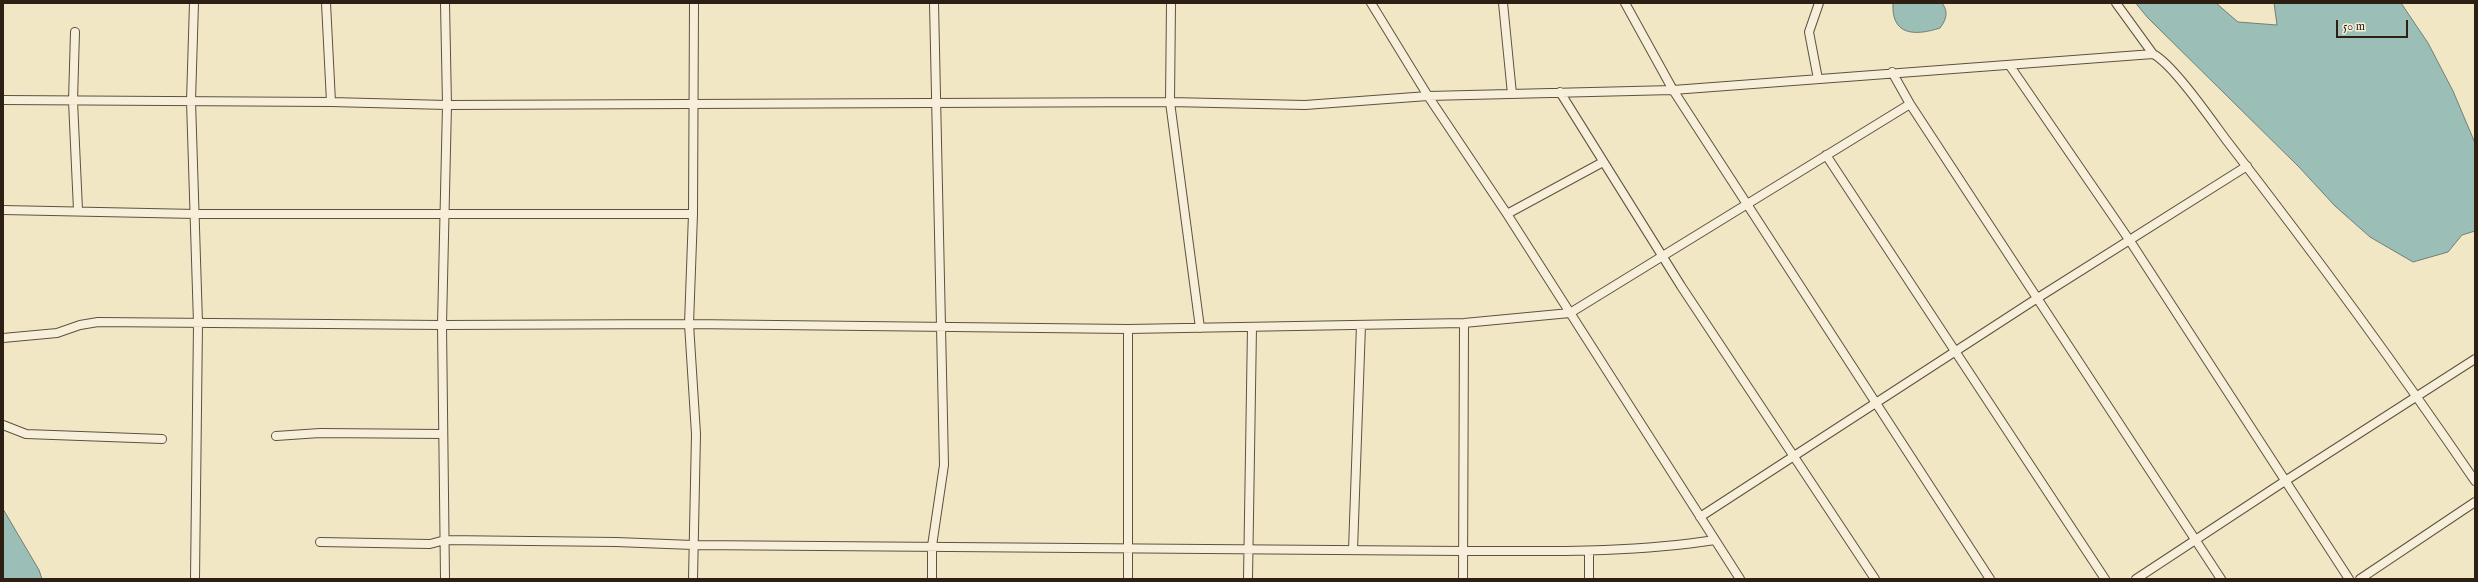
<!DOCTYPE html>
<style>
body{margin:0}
#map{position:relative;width:2478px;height:582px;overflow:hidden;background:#f2e7c5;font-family:"IM FELL English",serif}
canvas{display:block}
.frame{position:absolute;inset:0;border:4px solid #2e1f14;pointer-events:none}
.scale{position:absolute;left:2336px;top:20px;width:72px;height:18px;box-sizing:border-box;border:2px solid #2e1f14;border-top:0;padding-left:5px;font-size:12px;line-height:14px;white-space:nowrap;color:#2e1f14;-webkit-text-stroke:3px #f7efd9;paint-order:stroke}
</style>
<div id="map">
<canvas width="2478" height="582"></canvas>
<div class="frame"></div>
<div class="scale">50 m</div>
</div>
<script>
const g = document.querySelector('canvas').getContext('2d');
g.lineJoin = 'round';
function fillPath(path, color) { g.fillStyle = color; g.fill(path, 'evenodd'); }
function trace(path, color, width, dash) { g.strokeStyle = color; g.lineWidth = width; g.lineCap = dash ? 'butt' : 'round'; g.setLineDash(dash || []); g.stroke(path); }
const water = new Path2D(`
 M1893,3H1942C1949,12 1946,20 1940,28C1915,36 1891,36 1893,3Z
 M2136,3H2216L2238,22L2277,25L2274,3H2401L2428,43L2453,91L2475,143V231L2462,235L2448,252L2413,262L2370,237L2335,206L2299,167L2148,18Z
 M3,509L39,570L42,579H3Z`);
const minor = new Path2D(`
 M194,3L191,101L198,323L195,579
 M326,3L331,102
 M1171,3L1170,102L1200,328
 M1371,3L1428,96L1507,214L1740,579
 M1503,3L1512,94
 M1625,3L1673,90L1990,579
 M2116,3L2153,54
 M75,32L73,101L78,210
 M2010,66L2130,241L2349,579
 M1892,72L1910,104L2221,579
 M1818,79L1809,32L1819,3
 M1560,92L1681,286L1875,579
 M3,100L331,102L447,105L1170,102L1305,105L1428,96L1673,90L2153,54C2173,64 2212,121 2227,141C2313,252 2396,365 2475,481
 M1826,155L2105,579
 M3,210L196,214H693
 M1507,214L1603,162
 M3,338L57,333L80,325L98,322L442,325L689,324L1128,329L1464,323L1570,313L1910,104
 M3,425L26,434L162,439
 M276,436L320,433L443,434
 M1700,517L2036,299L2247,166
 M320,542L430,544L445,540L616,542L693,545L1463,551C1547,551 1632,553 1715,540
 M1353,550L1361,325
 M445,579L442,325L447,105L445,3
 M693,579L696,434L689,324L693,214L694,3
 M932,579V546L944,465L934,3
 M1128,579V329
 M1248,579L1252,327
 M1463,579L1464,323
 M1589,579V551
 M2136,579L2285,481L2475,359
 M2360,579L2475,502`);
fillPath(water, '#9bbfb6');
trace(water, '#6f7f75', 1);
trace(minor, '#5f5140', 10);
trace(minor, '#f7efd9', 8);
</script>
